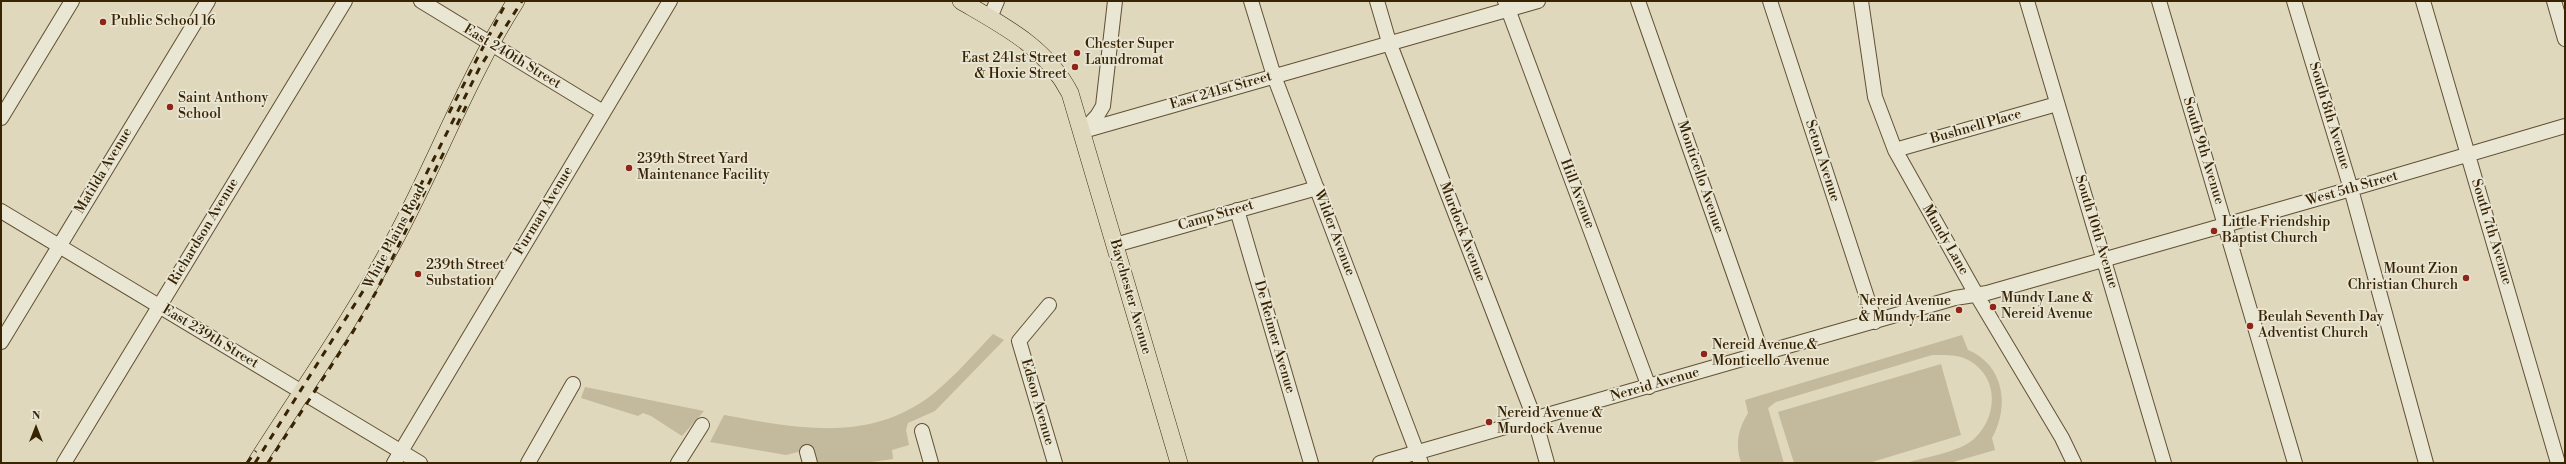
<!DOCTYPE html>
<style>
body{margin:0}
#map{position:relative;width:2566px;height:464px;overflow:hidden;background:#dfd8bd;font-family:"Libre Bodoni",serif}
canvas{display:block}
.frame{position:absolute;inset:0;border:2px solid #382303;pointer-events:none}
.north{position:absolute;left:16px;top:408px;width:40px;height:40px;-webkit-text-stroke:3px #eae6d4;paint-order:stroke;rotate:0deg;font-size:11px;font-weight:700;line-height:16px;text-align:center;color:#382303}
.north::after{content:'';display:block;margin:auto;width:14px;height:18px;background:#382303;clip-path:polygon(50% 0,100% 100%,50% 72%,0 100%)}
</style>
<div id="map">
<canvas width="2566" height="464"></canvas>
<div class="frame"></div>
<div class="north">N</div>
</div>
<script>
const g = document.querySelector('canvas').getContext('2d');
g.lineJoin = 'round';
function fillPath(path, color) { g.fillStyle = color; g.fill(path, 'evenodd'); }
function trace(path, color, width, dash) { g.strokeStyle = color; g.lineWidth = width; g.lineCap = dash ? 'butt' : 'round'; g.setLineDash(dash || []); g.stroke(path); }
function write(font, color, halo, rows, align = 'center') {
  g.font = font + ' "Libre Bodoni",serif'; g.lineWidth = 3.5; g.setLineDash([]); g.textBaseline = 'middle'; g.strokeStyle = halo; g.fillStyle = color; for (const [text, x, y, turn = 0] of rows) {
    g.save(); g.translate(x, y); g.rotate((+turn || 0) * Math.PI / 180); g.textAlign = isNaN(turn) ? turn : align; if (halo) g.strokeText(text, 0, 0); g.fillText(text, 0, 0); g.restore();
  }
}
const green = new Path2D(`
 M993,334L1004,340L935,411L908,423L906,430L909,445L892,450L893,459L865,463H818L814,448L786,455L710,442L724,415C797,428 869,444 933,394C955,376 974,354 993,334Z
 M1962,335L1968,350C2004,365 2010,406 1992,438L1995,450L1950,463H1906C1925,457 1960,452 1974,439C1997,418 2000,379 1970,361C1959,354 1945,355 1932,355L1776,402L1768,408L1784,463H1741C1735,444 1738,429 1748,413L1745,400Z
 M1941,364L1961,435L1869,463H1794L1778,412Z
 M585,387L704,411L682,436L651,416L643,413L638,416L581,398Z`);
const minor = new Path2D(`
 M421,1L603,112
 M1251,1L1274,76L1421,463
 M1377,1L1389,42L1535,420L1547,463
 M1505,1L1649,387
 M1638,1L1762,354
 M1770,1L1875,322
 M1861,1L1875,97L1895,150L1976,294L2062,438L2074,463
 M2027,1L2164,463
 M2159,1L2295,463
 M2294,1L2351,189L2426,463
 M2423,1L2558,463
 M2554,1L2565,39
 M990,18L997,1
 M1,118L72,1
 M1084,130L1097,116L1103,106L1115,1
 M1083,131L1538,1
 M1895,150L2057,104
 M1237,210L1311,463
 M1,211L420,463
 M1115,245L1317,188
 M1049,305L1019,341L1055,463
 M1,342L208,1
 M922,431L931,463
 M807,452L810,463
 M64,463L345,1
 M394,463L670,1
 M528,463L573,384
 M678,463L702,425
 M1380,463L1955,298L1987,293L2351,189L2565,126`);
const major = new Path2D(`
 M961,1C1004,26 1046,47 1070,93L1179,463
 M256,463C303,389 354,317 395,239C437,161 468,76 516,1`);
const rail = new Path2D(`
 M449,113L507,1
 M457,125L469,100
 M247,463L256,451
 M255,463L370,280L398,230L480,67L522,1
 M268,463L350,337L376,292L445,150`);
const markers = [
 [103,22,4,"#8f2418"],
 [1077,53,4,"#8f2418"],
 [1075,67,4,"#8f2418"],
 [170,107,4,"#8f2418"],
 [629,168,4,"#8f2418"],
 [2214,231,4,"#8f2418"],
 [418,274,4,"#8f2418"],
 [2466,278,4,"#8f2418"],
 [1993,307,4,"#8f2418"],
 [1959,310,4,"#8f2418"],
 [2250,326,4,"#8f2418"],
 [1704,354,4,"#8f2418"],
 [1489,422,4,"#8f2418"]
];
const poiNames = [
 ["Public School 16",111,22],
 ["Chester Super",1085,45],
 ["Laundromat",1085,61],
 ["East 241st Street",1067,59,"right"],
 ["& Hoxie Street",1067,75,"right"],
 ["Saint Anthony",178,99],
 ["School",178,115],
 ["239th Street Yard",637,160],
 ["Maintenance Facility",637,176],
 ["Little Friendship",2222,223],
 ["Baptist Church",2222,239],
 ["239th Street",426,266],
 ["Substation",426,282],
 ["Mount Zion",2458,270,"right"],
 ["Christian Church",2458,286,"right"],
 ["Mundy Lane &",2001,299],
 ["Nereid Avenue",2001,315],
 ["Nereid Avenue",1951,302,"right"],
 ["& Mundy Lane",1951,318,"right"],
 ["Beulah Seventh Day",2258,318],
 ["Adventist Church",2258,334],
 ["Nereid Avenue &",1712,346],
 ["Monticello Avenue",1712,362],
 ["Nereid Avenue &",1497,414],
 ["Murdock Avenue",1497,430]
];
const streetNames = [
 ["East 240th Street",512,57,31],
 ["East 241st Street",1221,91,-16],
 ["South 8th Avenue",2329,116,73],
 ["Bushnell Place",1976,127,-16],
 ["South 9th Avenue",2203,151,73],
 ["Seton Avenue",1822,161,72],
 ["Matilda Avenue",104,171,-59],
 ["Monticello Avenue",1700,177,71],
 ["West 5th Street",2352,189,-16],
 ["Hill Avenue",1577,194,69],
 ["Furman Avenue",544,211,-59],
 ["Camp Street",1216,216,-16],
 ["Richardson Avenue",204,232,-59],
 ["Murdock Avenue",1462,232,69],
 ["South 10th Avenue",2096,232,73],
 ["South 7th Avenue",2491,232,73],
 ["Wilder Avenue",1334,233,69],
 ["White Plains Road",395,237,-62],
 ["Mundy Lane",1945,240,60],
 ["Baychester Avenue",1130,297,74],
 ["East 239th Street",210,337,31],
 ["De Reimer Avenue",1274,337,74],
 ["Nereid Avenue",1655,385,-16],
 ["Edson Avenue",1037,402,74]
];
fillPath(green, '#c3b99d');
trace(minor, '#625032', 16);
trace(major, '#382303', 18);
trace(minor, '#eae6d4', 14);
trace(major, '#dfd8bd', 17);
trace(rail, '#382303', 3, [7, 7]);
for (const [x, y, r, color] of markers) { const dot = new Path2D(); dot.arc(x, y, r, 0, 2 * Math.PI); g.fillStyle = color; g.fill(dot); trace(dot, '#eae6d4', 1.5); }
write('14px', '#382303', '#eae6d4', poiNames, 'left');
write('14px', '#382303', '#eae6d4', streetNames);
</script>
